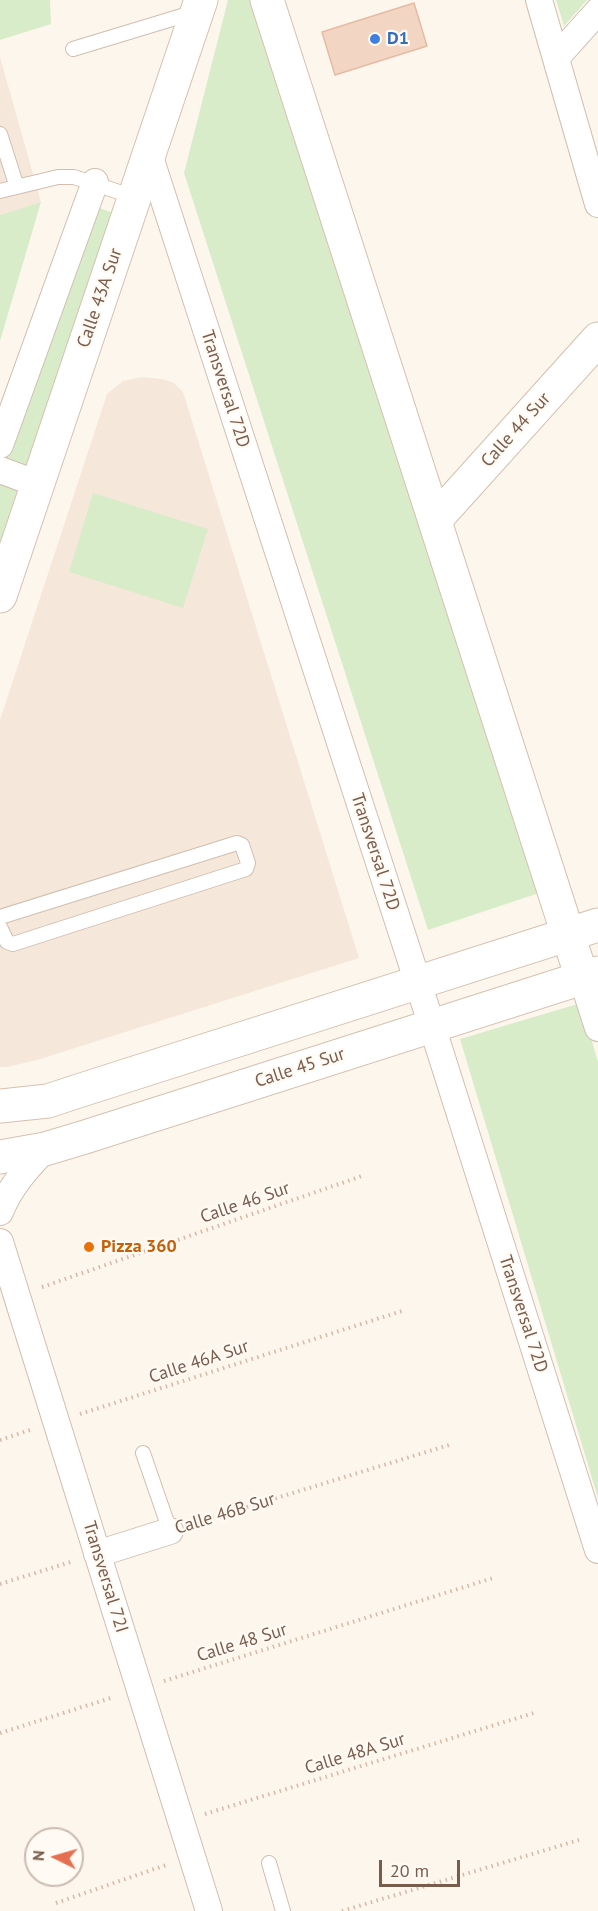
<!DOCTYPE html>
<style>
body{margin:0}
#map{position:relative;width:598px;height:1911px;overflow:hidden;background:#fdf6ec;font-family:"PT Sans",sans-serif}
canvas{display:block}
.north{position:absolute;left:24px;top:1827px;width:60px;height:60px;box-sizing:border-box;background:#fffaf3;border:2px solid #cabbb1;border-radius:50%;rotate:275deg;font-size:16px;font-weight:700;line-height:24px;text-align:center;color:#7a5c4d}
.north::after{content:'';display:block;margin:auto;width:21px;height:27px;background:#e76f51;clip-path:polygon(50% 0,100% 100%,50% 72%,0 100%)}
.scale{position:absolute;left:379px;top:1860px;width:81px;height:27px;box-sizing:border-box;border:3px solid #7a5c4d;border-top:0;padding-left:8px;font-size:18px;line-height:21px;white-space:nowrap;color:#7a5c4d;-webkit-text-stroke:4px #fffaf3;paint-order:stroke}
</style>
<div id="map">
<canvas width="598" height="1911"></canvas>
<div class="north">N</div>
<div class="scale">20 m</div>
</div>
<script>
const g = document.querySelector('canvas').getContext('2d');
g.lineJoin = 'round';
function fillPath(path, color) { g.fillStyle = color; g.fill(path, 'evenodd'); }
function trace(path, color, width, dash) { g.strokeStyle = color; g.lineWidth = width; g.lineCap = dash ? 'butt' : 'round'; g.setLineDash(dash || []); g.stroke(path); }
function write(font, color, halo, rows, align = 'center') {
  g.font = font + ' "PT Sans",sans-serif'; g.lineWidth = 4.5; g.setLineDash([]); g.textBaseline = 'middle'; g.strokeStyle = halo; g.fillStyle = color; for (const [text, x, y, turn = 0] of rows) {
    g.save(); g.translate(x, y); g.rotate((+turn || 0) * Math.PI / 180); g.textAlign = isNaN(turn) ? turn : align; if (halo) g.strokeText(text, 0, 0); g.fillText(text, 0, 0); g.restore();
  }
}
const residential = new Path2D(`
 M0,57L41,202L0,215Z
 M142,377L162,379L174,383L183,392L359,958L37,1060L7,1067H0V720L107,394L123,381Z`);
const green = new Path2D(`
 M0,0H50L51,24L0,40Z
 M228,0H252L542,892L428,930L184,173Z
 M556,0H587L564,26Z
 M41,202L0,341V215Z
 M94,206L119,215L0,559V476Z
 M93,493L208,529L183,608L69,572Z
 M581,1003L598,1062V1498L460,1039Z`);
const building = new Path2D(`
 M414,3L427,46L335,75L322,32Z`);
const path = new Path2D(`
 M42,1287L362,1176
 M80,1414L405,1310
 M0,1440L33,1429
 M195,1523L449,1445
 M0,1584L74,1561
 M164,1681L493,1578
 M0,1733L114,1697
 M205,1814L537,1712
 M56,1903L169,1864
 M342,1911L579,1840`);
const lane = new Path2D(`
 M73,49L195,12
 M0,134L17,187
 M0,191L58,177H74L134,197
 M0,917L237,843L242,845L248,863L246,869L13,944L7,942L0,927
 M143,1453L170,1531
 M269,1863L283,1911`);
const street = new Path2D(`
 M539,0L598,204
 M556,58L598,11
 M149,154L432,1026L598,1550
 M0,445L95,182
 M0,470L38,484
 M582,978L598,1028
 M0,1212C10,1187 26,1169 45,1149
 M0,1242L209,1911
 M97,1554L170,1531`);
const secondary = new Path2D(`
 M267,0L582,978
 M435,520L598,339
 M0,596L201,0
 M0,1106L48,1101L72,1093L598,925
 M0,1157L45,1149L85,1137L598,973`);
const markers = [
 [375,39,6,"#3f7fe0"],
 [89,1247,6,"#e8710a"]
];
const shopNames = [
 ["D1",387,39]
];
const streetNames = [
 ["Calle 43A Sur",100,298,-71],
 ["Transversal 72D",225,389,72],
 ["Calle 44 Sur",516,430,-48],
 ["Transversal 72D",375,852,72],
 ["Calle 45 Sur",300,1068,-18],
 ["Calle 46 Sur",245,1203,-19],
 ["Transversal 72D",523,1314,72],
 ["Calle 46A Sur",199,1362,-18],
 ["Calle 46B Sur",225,1514,-17],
 ["Transversal 72I",105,1577,73],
 ["Calle 48 Sur",242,1643,-17],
 ["Calle 48A Sur",355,1754,-17]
];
const foodNames = [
 ["Pizza 360",101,1247]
];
fillPath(residential, '#f5e8da');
fillPath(green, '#d8ecc9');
fillPath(building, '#f3d5c3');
trace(building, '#e6bba3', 1.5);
trace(lane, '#d1beb0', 16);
trace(street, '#d1beb0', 28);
trace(secondary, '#d6c0b0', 35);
trace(path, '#d9b8a5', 4, [1.5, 4.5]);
trace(lane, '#fff', 14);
trace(street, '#fff', 26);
trace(secondary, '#fff', 33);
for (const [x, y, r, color] of markers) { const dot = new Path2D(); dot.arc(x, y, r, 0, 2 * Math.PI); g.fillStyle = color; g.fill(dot); trace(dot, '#fffaf3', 2); }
write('bold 18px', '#366cbe', '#fffaf3', shopNames, 'left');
write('18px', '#7a5c4d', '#fffaf3', streetNames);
write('bold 18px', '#c56008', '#fffaf3', foodNames, 'left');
</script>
